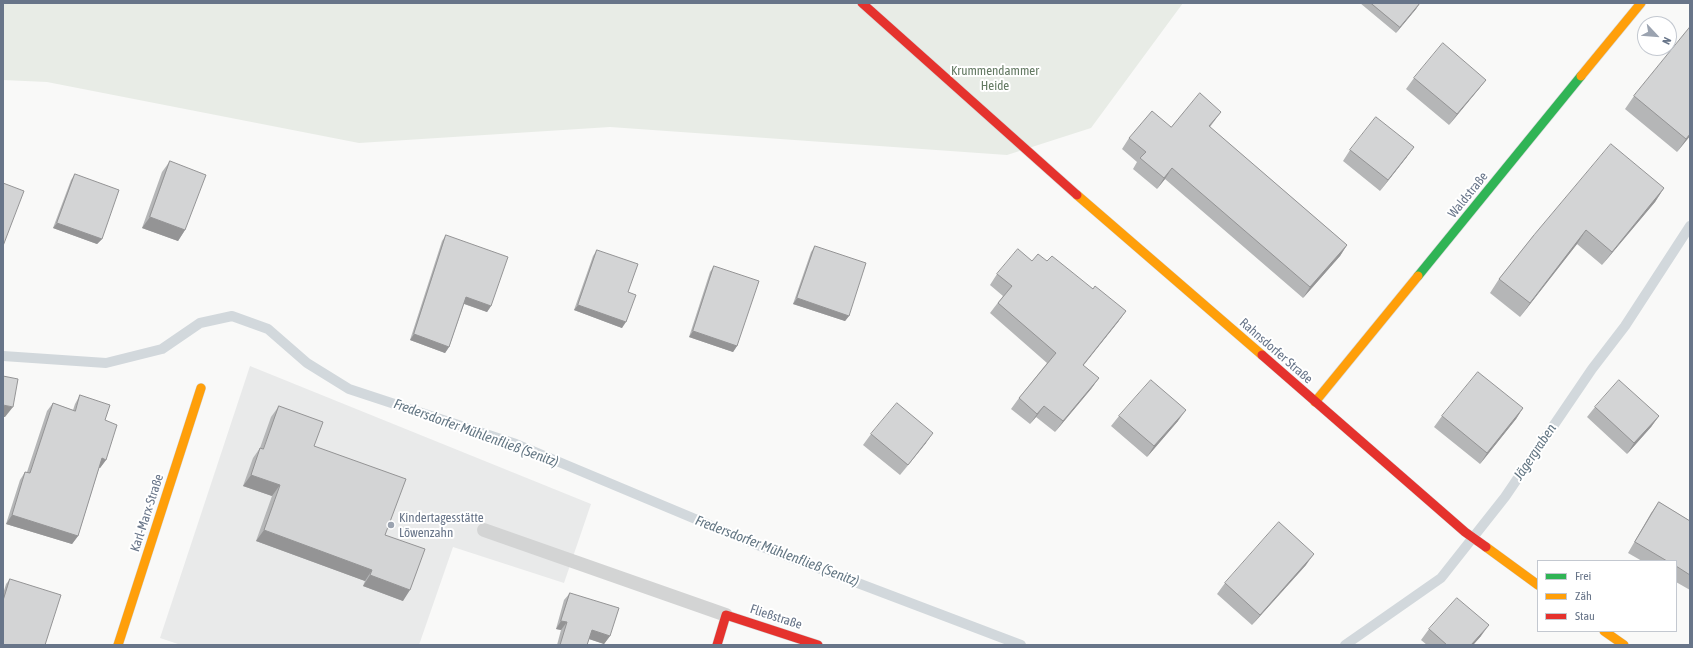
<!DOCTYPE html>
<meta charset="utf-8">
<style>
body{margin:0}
#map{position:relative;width:1693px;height:648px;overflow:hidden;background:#f9f9f8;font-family:"Asap Condensed",sans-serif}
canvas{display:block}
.frame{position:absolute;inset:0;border:4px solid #687589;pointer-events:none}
.legend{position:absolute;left:1537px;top:560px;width:140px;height:72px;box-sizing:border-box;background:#fff;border:1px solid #c3c8d0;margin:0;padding:5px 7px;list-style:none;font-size:12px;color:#687589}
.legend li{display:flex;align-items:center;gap:8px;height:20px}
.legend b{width:20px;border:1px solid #c3c8d0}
.north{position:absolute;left:1637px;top:16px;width:40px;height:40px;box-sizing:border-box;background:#fff;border:1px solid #c3c8d0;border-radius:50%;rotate:116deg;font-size:11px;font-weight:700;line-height:16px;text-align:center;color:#687589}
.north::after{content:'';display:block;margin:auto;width:14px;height:18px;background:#9ba3b0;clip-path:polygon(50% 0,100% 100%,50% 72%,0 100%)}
</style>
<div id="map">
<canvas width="1693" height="648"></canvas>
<div class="frame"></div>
<ul class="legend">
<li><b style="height:5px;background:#30b455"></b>Frei</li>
<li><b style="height:5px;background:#ff9f0a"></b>Zäh</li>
<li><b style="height:5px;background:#e5322d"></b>Stau</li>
</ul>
<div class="north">N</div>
</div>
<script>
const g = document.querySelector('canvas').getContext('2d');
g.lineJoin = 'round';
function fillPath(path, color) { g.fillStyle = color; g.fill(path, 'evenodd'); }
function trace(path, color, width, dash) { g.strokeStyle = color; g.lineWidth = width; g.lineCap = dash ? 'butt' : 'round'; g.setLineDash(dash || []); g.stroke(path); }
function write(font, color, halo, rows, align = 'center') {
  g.font = font + ' "Asap Condensed",sans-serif'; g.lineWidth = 4; g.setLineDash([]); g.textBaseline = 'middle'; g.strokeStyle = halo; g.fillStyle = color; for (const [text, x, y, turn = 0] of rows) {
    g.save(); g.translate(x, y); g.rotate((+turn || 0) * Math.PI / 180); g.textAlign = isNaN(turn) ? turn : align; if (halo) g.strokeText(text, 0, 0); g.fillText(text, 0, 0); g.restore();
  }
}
const built = new Path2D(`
 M250,366L591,504L564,583L453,547L419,645H181L160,638Z`);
const green = new Path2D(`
 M3,3H1183L1091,128L1007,155L610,127L359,143L47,82L3,80Z`);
const stream = new Path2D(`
 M3,356L106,363L162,349L200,323L232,316L268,329L307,363L349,389L516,444L755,544L1021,645
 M1345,645L1441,578L1505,497L1592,369L1625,326L1690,226`);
const lane = new Path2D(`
 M484,530L726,615`);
const fast = new Path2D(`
 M1418,276L1581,76`);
const slow = new Path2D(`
 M1581,76L1641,3
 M1077,195L1262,355
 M1315,402L1418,276
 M1486,547L1538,585
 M1604,631L1624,645
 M118,645L201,388`);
const jam = new Path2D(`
 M862,3L1077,195
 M1262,355L1465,532L1486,547
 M717,645L726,615L818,645`);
const wall = new Path2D(`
 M1360,3H1420L1416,9L1396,33Z
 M1690,27V136L1677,152L1625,109L1634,96Z
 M1414,78L1486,80L1478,90L1449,125L1406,89Z
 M1221,112L1210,127L1347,245L1340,256L1303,298L1165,179L1157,189L1133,169L1137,162L1122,149L1129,138L1171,127Z
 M1414,147L1406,158L1380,191L1343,161L1350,150Z
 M170,161L185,230L178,241L142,228L162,172Z
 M75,174L102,239L97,244L53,228L71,180Z
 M1664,188L1655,202L1602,265L1577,244L1520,317L1490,293L1499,279L1534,235Z
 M446,235L491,306L487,312L464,304L449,347L445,353L410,340L442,241Z
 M815,246L849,316L845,321L793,304L811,252Z
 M597,250L628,292L622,328L574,310L593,256Z
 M1032,261H1047L1093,289L1126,311L1118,322L1083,365L1099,378L1091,389L1055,432L1036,417L1030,424L1011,409L1019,398L1047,363L990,313L1003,296L990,285L997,274Z
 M714,266L737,346L733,352L689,337L710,272Z
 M80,395L105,420L106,460L100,468H99L78,536L72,544L6,524L20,480L25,472H27L47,411L53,403L73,410L75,404Z
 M279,406L314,446L385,535L403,601L363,586L365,581L256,541L272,496L243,486L253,458L260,448L271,417Z
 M1595,407L1659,416L1651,427L1627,454L1587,417Z
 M1523,408L1516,419L1480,464L1434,427L1442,416Z
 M1119,416L1178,421L1147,457L1111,426Z
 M871,434L926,443L900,475L863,445Z
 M1659,502L1690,521V590L1676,582V561H1642L1628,553L1651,513Z
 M1306,565L1252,625L1217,594L1225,583Z
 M10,579L3,645V594L6,584Z
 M570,593L610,636L604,644L589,639L587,645H557L561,630L556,629L564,600Z
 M1429,629L1481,636L1473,645H1427L1421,640Z`);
const shadedWall = new Path2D(`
 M1420,3L1416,9L1396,33L1400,27Z
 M1486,80L1478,90L1449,125L1457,114Z
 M1221,112L1201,137L1209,126Z
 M1690,134V136L1677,152L1686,139Z
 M1414,147L1406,158L1380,191L1388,180Z
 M1172,168L1165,179L1157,189L1164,178Z
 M1664,188L1655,202L1602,265L1612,252Z
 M150,217L185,230L178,241L142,228Z
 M57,223L102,239L97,244L53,228Z
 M1586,230L1577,244L1520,317L1530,303Z
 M1347,245L1340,256L1303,298L1310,287Z
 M466,297L491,306L487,312L462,303Z
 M797,298L849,316L845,321L793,304Z
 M578,305L626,322L622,328L574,310Z
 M1126,311L1118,322L1075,376L1083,365Z
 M693,331L737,346L733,352L689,337Z
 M414,334L449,347L445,353L410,340Z
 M1099,378L1091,389L1055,432L1063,421Z
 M3,405L13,407L5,417H3Z
 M1044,406L1036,417L1030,424L1037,414Z
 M1523,408L1516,419L1480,464L1487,453Z
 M1186,410L1178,421L1147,457L1154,446Z
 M1659,416L1651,427L1627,454L1634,443Z
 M933,433L926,443L900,475L908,465Z
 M102,458L106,460L100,468L97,467Z
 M251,475L280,485L272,496L243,486Z
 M12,515L78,536L72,544L6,524Z
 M264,530L372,570L365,581L256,541Z
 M1314,554L1306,565L1252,625L1260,615Z
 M370,575L410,590L403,601L363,586Z
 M561,621L567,622L561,630L556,629Z
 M1489,625L1481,636L1473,645H1471Z
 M592,630L610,636L604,644L586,638Z`);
const building = new Path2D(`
 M1371,3H1420L1400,27Z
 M1690,27V134L1686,139L1634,96Z
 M1443,43L1486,80L1457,114L1414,78Z
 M1200,93L1221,112L1209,126L1347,245L1310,287L1172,168L1164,178L1140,158L1146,152L1129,138L1152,111L1171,127Z
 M1376,117L1414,147L1388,180L1350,150Z
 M1611,144L1664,188L1612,252L1586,230L1530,303L1499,279L1534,235Z
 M170,161L206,175L185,230L150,217Z
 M75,174L119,190L102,239L57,223Z
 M3,183L24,191L3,246Z
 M446,235L508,257L491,306L466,297L449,347L414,334Z
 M815,246L866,263L849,316L797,298Z
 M1018,249L1032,261L1038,254L1047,261L1052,256L1093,289L1095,286L1126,311L1083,365L1099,378L1063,421L1044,406L1037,414L1019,398L1056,353L998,303L1012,286L997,274Z
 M597,250L638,264L628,292L636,295L626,322L578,305Z
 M714,266L759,281L737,346L693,331Z
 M1478,372L1523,408L1487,453L1442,416Z
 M3,376L18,379L13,407L3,405Z
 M1151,380L1186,410L1154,446L1119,416Z
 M1619,380L1659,416L1634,443L1595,407Z
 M80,395L110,405L105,420L117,425L106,460L102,458L78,536L12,515L25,472L30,473L53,403L75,411Z
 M897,403L933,433L908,465L871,434Z
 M279,406L323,422L314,446L406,479L385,535L425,549L410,590L370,575L372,570L264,530L280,485L251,475L260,448L263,449Z
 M1659,502L1690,521V575L1676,566V561H1667L1635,542Z
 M1279,522L1314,554L1260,615L1225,583Z
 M10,579L61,595L45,645H3V601Z
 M570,593L619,608L610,636L592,630L587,645H560L567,622L561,621Z
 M1457,598L1489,625L1471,645H1447L1429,629Z`);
const markers = [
 [391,525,4,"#9ba3b0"]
];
const parkNames = [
 ["Krummendammer",995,71],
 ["Heide",995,86]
];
const streetNames = [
 ["Waldstraße",1468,195,-51],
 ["Rahnsdorfer Straße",1276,351,41],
 ["Karl-Marx-Straße",147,513,-72],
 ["Fließstraße",776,617,18]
];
const poiNames = [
 ["Kindertagesstätte",399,518],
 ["Löwenzahn",399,533]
];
const waterNames = [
 ["Fredersdorfer Mühlenfließ (Senitz)",476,433,20],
 ["Jägergraben",1535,452,-56],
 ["Fredersdorfer Mühlenfließ (Senitz)",777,551,21]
];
fillPath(built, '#e9eaea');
fillPath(green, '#e8ece6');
trace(stream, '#d2d8dc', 10);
trace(fast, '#d4d6d7', 10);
trace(slow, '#d4d6d7', 10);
trace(jam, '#d4d6d7', 10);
trace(lane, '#d3d4d4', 14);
trace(fast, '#30b455', 9);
trace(slow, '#ff9f0a', 9);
trace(jam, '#e5322d', 9);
fillPath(wall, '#b5b6b7');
fillPath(shadedWall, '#949495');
fillPath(building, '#d3d4d5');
trace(building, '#949495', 1);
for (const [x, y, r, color] of markers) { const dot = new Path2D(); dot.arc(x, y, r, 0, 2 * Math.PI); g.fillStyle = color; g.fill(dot); trace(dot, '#fff', 1.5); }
write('13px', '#647a63', '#fff', parkNames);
write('13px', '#687589', '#fff', streetNames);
write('13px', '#687589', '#fff', poiNames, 'left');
write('italic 14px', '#637683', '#fff', waterNames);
</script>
